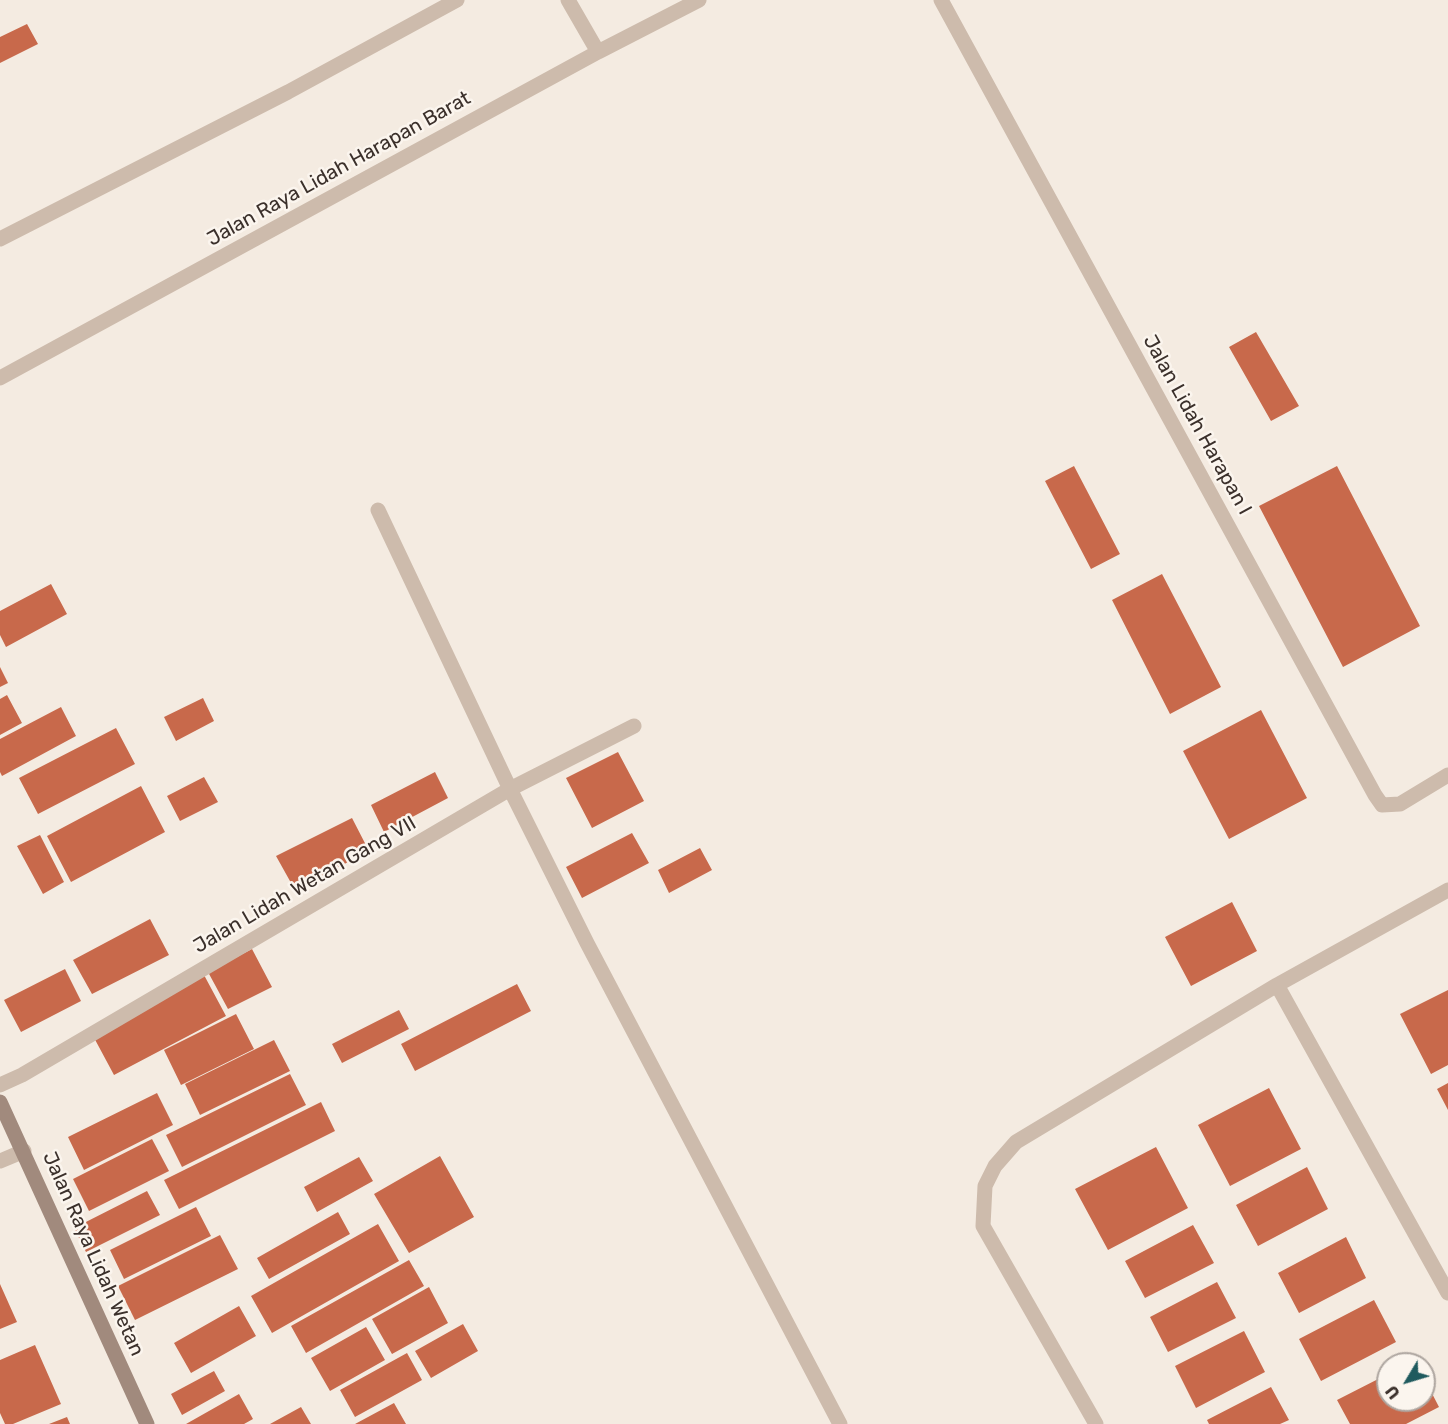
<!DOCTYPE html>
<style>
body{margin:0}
#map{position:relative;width:1448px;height:1424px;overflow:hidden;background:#f4ebe1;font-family:Rubik,sans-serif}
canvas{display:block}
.north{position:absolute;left:1376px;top:1352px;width:60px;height:60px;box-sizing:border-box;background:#fbf5ee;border:2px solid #aea6a0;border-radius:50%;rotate:232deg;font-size:16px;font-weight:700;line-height:24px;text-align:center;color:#3b302b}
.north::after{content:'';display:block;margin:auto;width:21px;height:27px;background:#1f5a5e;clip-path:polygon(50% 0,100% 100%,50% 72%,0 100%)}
</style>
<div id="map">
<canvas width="1448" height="1424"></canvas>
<div class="north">U</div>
</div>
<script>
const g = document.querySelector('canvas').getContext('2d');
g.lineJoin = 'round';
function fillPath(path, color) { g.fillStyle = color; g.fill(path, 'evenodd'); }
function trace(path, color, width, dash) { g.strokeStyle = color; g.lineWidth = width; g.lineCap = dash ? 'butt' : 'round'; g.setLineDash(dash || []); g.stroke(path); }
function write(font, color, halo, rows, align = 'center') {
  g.font = font + ' Rubik,sans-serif'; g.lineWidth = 5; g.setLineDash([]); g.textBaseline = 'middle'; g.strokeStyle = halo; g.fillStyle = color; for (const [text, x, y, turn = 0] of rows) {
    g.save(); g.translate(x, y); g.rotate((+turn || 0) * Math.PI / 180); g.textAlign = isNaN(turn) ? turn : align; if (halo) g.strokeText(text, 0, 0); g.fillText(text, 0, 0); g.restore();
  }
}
const building = new Path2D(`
 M27,24L38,44L0,63V37Z
 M1256,332L1299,406L1271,421L1229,347Z
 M1074,466L1120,554L1091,569L1045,481Z
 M1337,466L1420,626L1343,667L1259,506Z
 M1162,574L1221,687L1170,714L1112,600Z
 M51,584L67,614L6,647L0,635V611Z
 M0,667L8,683L0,687Z
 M7,695L22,723L0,735V699Z
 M203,698L214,721L176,741L164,717Z
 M61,707L76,736L2,776L0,772V739Z
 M1261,710L1307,798L1229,839L1183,751Z
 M116,728L135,764L38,814L19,778Z
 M618,752L644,801L592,828L566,778Z
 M435,772L448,798L384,832L371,805Z
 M204,777L218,802L180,821L167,796Z
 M141,786L165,832L71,882L47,836Z
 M352,818L369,851L295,890L276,856Z
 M632,833L649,863L582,898L566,867Z
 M40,835L64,882L43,894L17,846Z
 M700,848L712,870L669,893L658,870Z
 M1232,902L1257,951L1191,986L1165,937Z
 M150,919L169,955L92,994L73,960Z
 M252,949L272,987L228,1009L208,972Z
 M65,969L81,1001L21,1032L4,1000Z
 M204,975L226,1016L114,1075L92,1034Z
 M517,984L531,1011L415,1071L401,1044Z
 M1448,990V1065L1431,1074L1400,1014Z
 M399,1010L409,1029L342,1063L332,1044Z
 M236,1014L254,1049L181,1085L164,1050Z
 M274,1040L290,1071L200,1115L185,1084Z
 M290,1074L306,1105L182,1167L166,1135Z
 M1448,1083V1110L1437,1089Z
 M1269,1088L1301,1149L1230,1186L1198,1125Z
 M157,1093L173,1125L84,1170L68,1137Z
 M321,1102L335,1131L179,1209L164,1180Z
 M152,1139L169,1171L89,1211L73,1179Z
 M1156,1147L1188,1208L1108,1250L1075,1189Z
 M440,1156L474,1217L409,1253L374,1194Z
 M359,1157L373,1181L317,1212L304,1187Z
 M1307,1167L1328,1209L1258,1246L1236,1205Z
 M147,1191L160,1215L86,1252L74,1228Z
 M196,1207L211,1236L124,1279L110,1250Z
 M338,1212L350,1234L269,1279L257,1258Z
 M378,1224L399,1261L272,1333L251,1296Z
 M1193,1225L1214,1263L1145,1298L1125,1261Z
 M220,1235L238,1269L135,1320L118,1286Z
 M1346,1237L1366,1278L1299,1313L1278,1273Z
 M409,1260L424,1286L306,1353L291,1326Z
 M1217,1282L1236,1318L1168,1352L1150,1317Z
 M0,1284L17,1322L0,1329Z
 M429,1287L448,1323L392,1354L372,1319Z
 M1374,1300L1396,1342L1321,1381L1299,1339Z
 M239,1306L256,1336L191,1373L174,1343Z
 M463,1324L478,1351L431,1378L415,1351Z
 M366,1327L385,1360L330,1391L311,1358Z
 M1244,1331L1265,1372L1196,1408L1175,1366Z
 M35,1345L61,1404L13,1424H5L0,1413V1360Z
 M407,1353L422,1380L355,1417L340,1390Z
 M214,1371L225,1391L182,1415L171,1394Z
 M1388,1374V1400H1424V1378L1439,1407L1406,1424H1350L1337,1400Z
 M1271,1387L1289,1420L1280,1424H1209L1207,1420Z
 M239,1394L253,1419L244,1424H186Z
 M394,1403L406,1424H355Z
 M301,1407L311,1424H270Z
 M67,1417L70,1424H49Z`);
const street = new Path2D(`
 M568,0L598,52
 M941,0L1375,795L1382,805L1400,804L1448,775
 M0,239L288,92L457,0
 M0,378L598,52L699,0
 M378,510L510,789L587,943L840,1424
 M1277,985L1448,1293
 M0,1085L22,1075L510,789L634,726
 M0,1161L24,1151
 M1096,1424L983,1226L985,1186L995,1166L1016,1142L1277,985L1448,890`);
const secondary = new Path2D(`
 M0,1102L147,1424`);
const streetNames = [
 ["Jalan Raya Lidah Harapan Barat",339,169,-29],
 ["Jalan Lidah Harapan I",1197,425,61],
 ["Jalan Lidah Wetan Gang VII",305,885,-30],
 ["Jalan Raya Lidah Wetan",93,1254,66]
];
fillPath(building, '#c8694b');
trace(street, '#cdbbac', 15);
trace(secondary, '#a18a7d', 15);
write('20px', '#3b302b', '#fbf5ee', streetNames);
</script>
